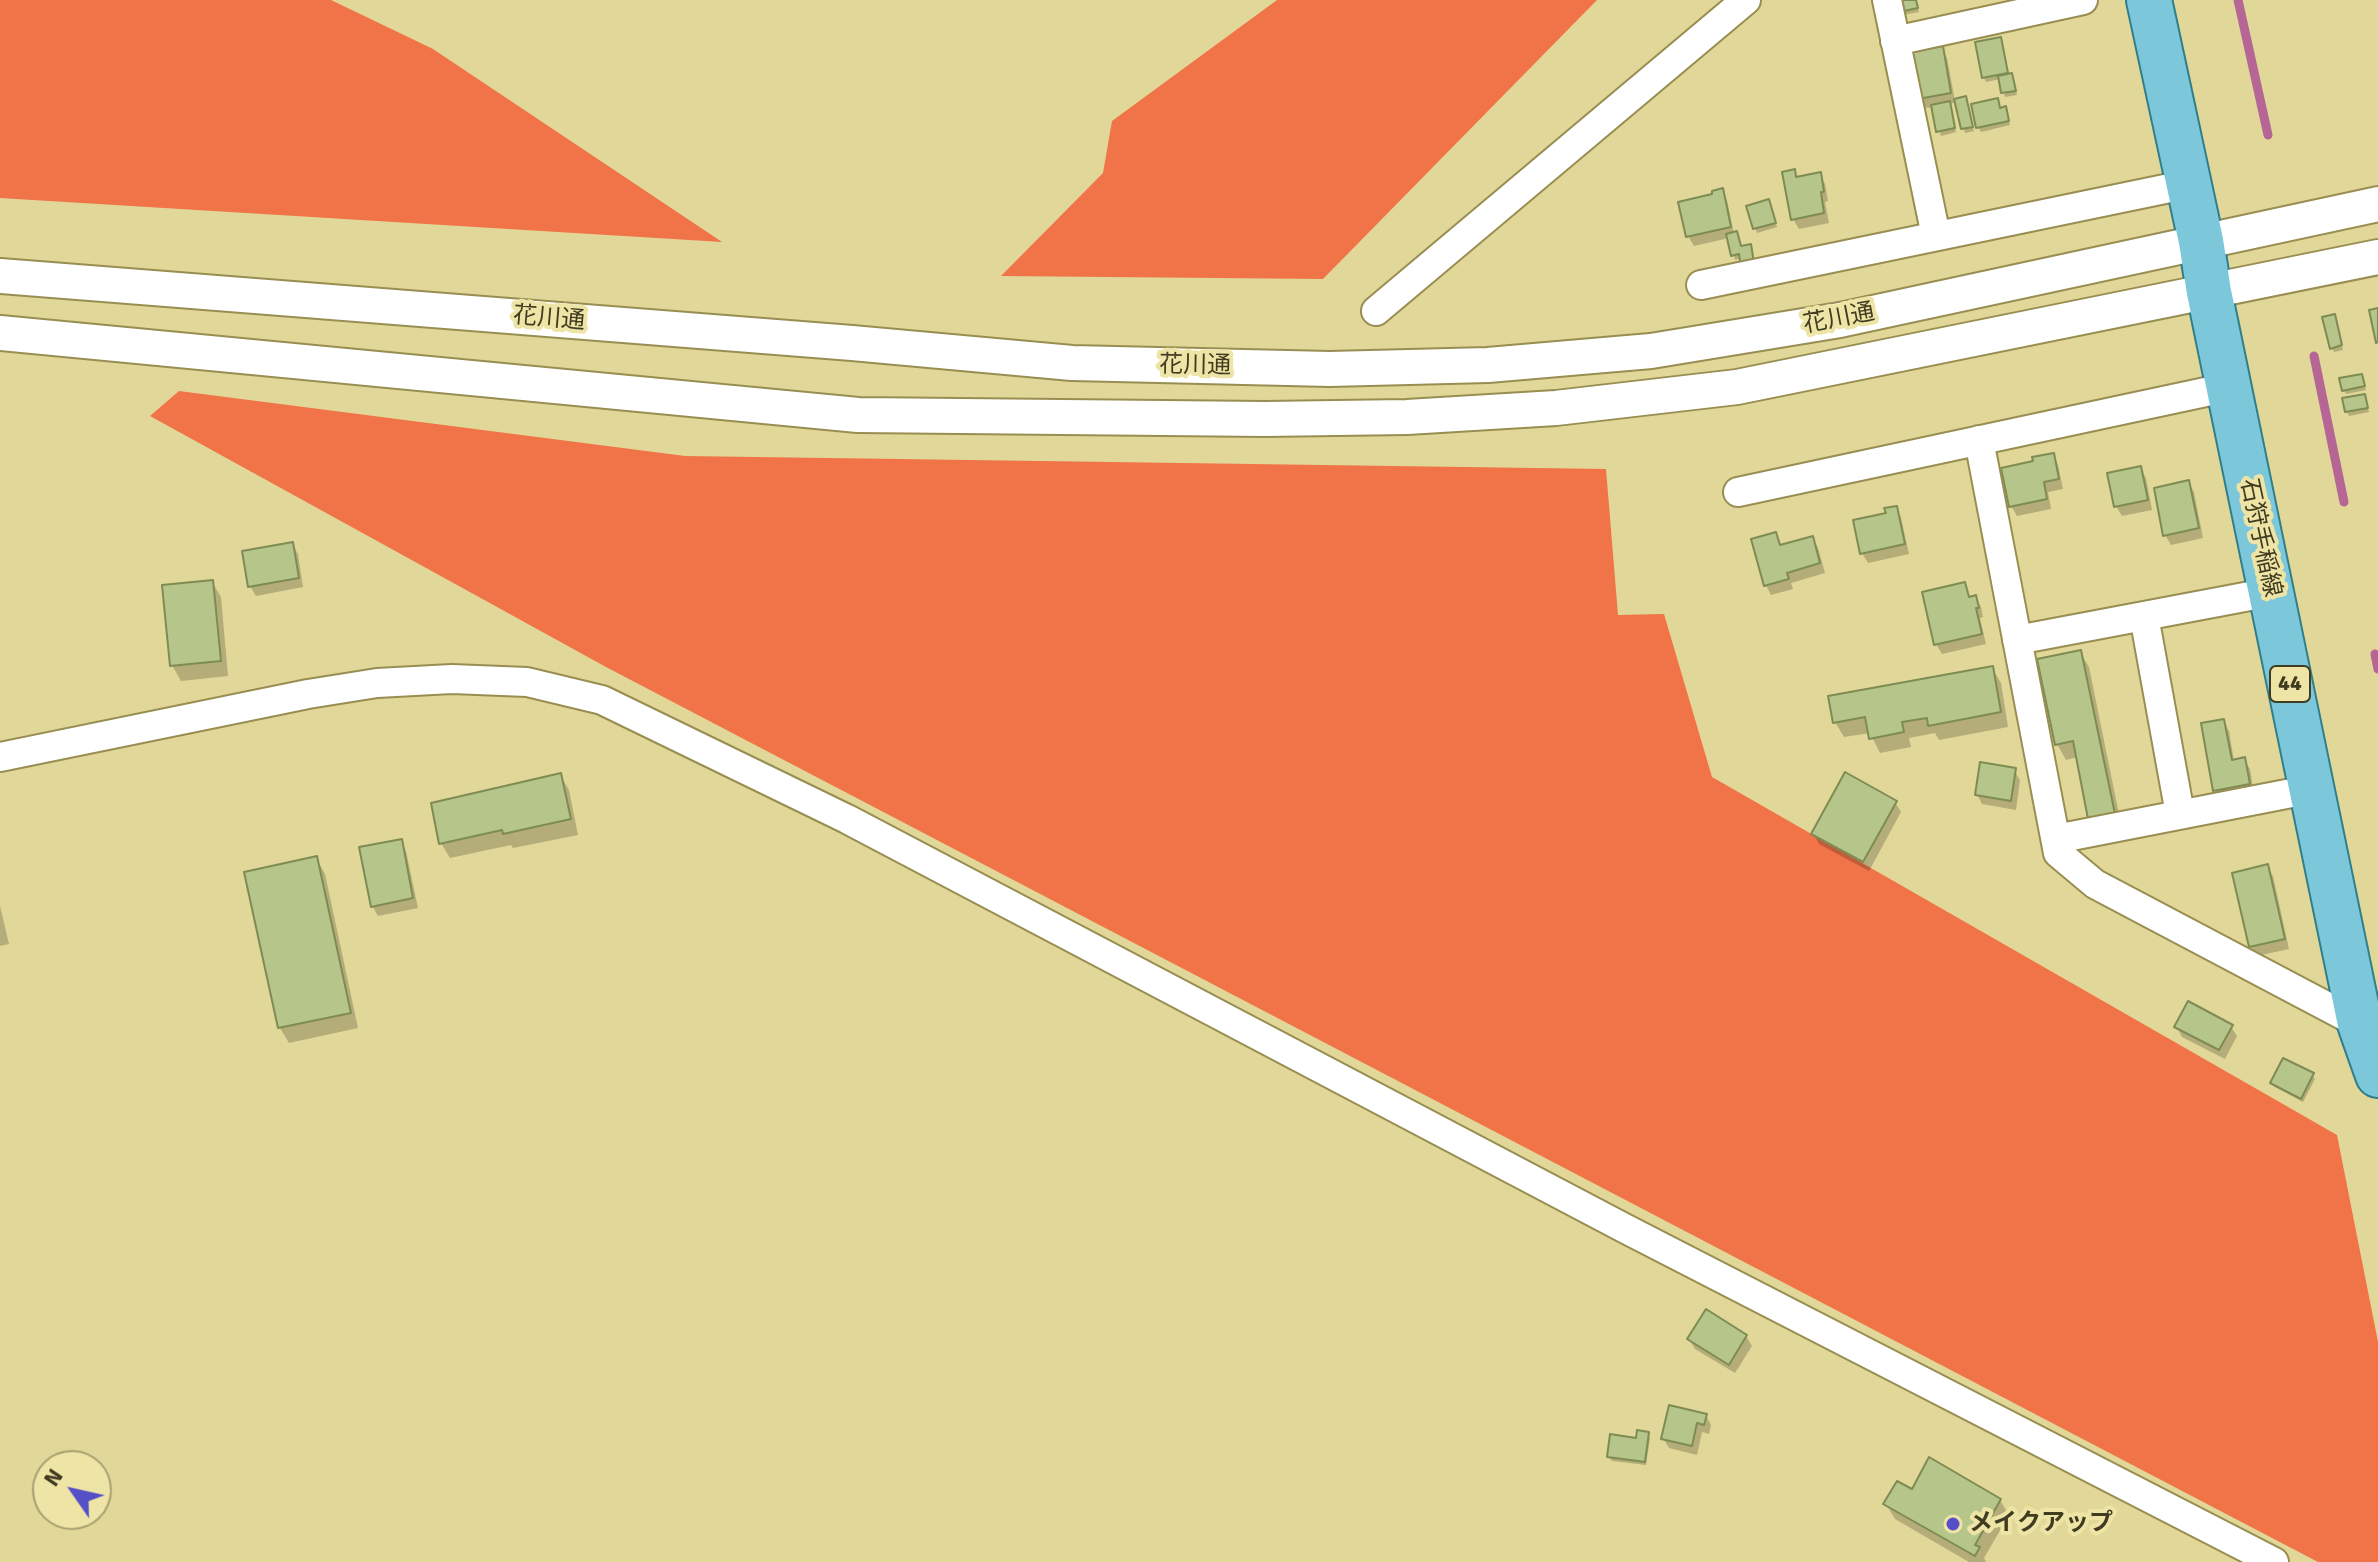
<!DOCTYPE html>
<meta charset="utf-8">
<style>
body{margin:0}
#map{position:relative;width:2378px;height:1562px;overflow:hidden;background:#e1d798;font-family:Signika,sans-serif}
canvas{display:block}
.north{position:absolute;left:32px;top:1450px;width:80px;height:80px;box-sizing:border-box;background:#eee4a5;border:2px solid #a8a171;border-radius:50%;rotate:304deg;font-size:22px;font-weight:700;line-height:32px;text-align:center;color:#403c22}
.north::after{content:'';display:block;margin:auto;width:28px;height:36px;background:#5650c8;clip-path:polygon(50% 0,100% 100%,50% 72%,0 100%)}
</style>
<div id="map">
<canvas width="2378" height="1562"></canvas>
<div class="north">N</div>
</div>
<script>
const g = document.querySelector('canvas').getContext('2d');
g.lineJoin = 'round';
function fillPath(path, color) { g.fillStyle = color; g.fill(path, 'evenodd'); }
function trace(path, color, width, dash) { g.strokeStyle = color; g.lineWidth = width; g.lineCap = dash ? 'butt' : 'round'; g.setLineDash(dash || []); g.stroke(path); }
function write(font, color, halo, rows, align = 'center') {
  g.font = font + ' Signika,"Noto Sans JP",sans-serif'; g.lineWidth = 8; g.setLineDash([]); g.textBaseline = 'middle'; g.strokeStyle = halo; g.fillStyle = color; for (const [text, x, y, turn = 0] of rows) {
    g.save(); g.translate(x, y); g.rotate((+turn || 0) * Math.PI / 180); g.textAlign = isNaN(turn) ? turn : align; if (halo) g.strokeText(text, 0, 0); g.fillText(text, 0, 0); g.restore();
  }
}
const forest = new Path2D(`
 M0,0H331L433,49L722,242L0,198Z
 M1277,0H1597L1323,279L1001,276L1103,173L1112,121Z
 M179,391L685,456L1606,469L1618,615L1664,614L1712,777L2337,1135L2378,1342V1562H2318L606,667L150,416Z`);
const shadow = new Path2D(`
 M1898,0H1916L1919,12L1903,15Z
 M2000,39L2009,76L2011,75L2014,79L2017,95L2005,97L2000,79L1986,82L1984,78Z
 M1942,48L1947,58L1955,101L1965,99L1974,131L1965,133L1957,102L1949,104L1956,132L1941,136L1934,107L1926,108L1920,98Z
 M2005,109L2010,125L1981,132L1978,127L2000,110Z
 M1794,172L1797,178L1820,174L1825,184L1828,201L1825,202L1829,223L1799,229L1793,219Z
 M1722,191L1727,200L1734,234L1739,237L1741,248L1752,250L1755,268L1741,258L1735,260L1729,238L1694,246L1688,236L1715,196Z
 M1770,205L1777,227L1757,233L1748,207Z
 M2334,316L2343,350L2334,352L2332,348Z
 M2363,380L2366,390L2346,394L2344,390Z
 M2364,396L2369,412L2349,416L2347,412Z
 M2053,455L2058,465L2063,489L2048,492L2051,509L2017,516L2011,506L2036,463Z
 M2140,468L2146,478L2152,510L2122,516L2116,506Z
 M2188,482L2194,492L2203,538L2171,545L2165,535Z
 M1896,508L1901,518L1909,554L1868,563L1862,553L1888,515Z
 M1775,534L1782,547L1812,538L1818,548L1825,573L1791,583L1793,589L1771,595L1766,585Z
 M292,544L298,554L303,587L256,596L250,586Z
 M212,582L221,597L228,676L181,681L172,665Z
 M1964,585L1971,598L1975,597L1981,607L1983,617L1980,618L1986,644L1942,654L1936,644Z
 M2080,652L2089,667L2122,829L2078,757L2066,760L2057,744Z
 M1992,668L2001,683L2008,727L1939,740L1935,733L1909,738L1911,747L1880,753L1870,733L1844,737L1835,722Z
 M2223,721L2229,731L2234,761L2244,759L2250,769L2254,794L2221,800L2215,790Z
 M2014,770L2020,780L2016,810L1982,804L1977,794Z
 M560,775L569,790L578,835L513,848L511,845L450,858L441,843Z
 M1895,802L1901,812L1869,871L1819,844L1814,834Z
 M401,841L406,851L418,908L378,916L373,907Z
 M316,858L325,874L358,1028L289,1043L280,1028L247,874Z
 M2267,867L2273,876L2289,949L2257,956L2251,947L2235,874Z
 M0,906L9,944L0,946Z
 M2177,1027H2231L2237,1036L2225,1059L2182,1037Z
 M2312,1075L2315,1079L2303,1102L2275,1087L2272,1083Z
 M1746,1336L1752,1346L1735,1373L1695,1349L1689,1339Z
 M1706,1415L1711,1425L1709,1434L1702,1432L1697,1455L1669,1448L1663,1438Z
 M1647,1433L1650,1438L1646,1465L1612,1461L1609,1457Z
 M1912,1491L2000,1500L2009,1515L1984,1558L1986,1562H1969L1895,1519L1886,1504Z`);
const stream = new Path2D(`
 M2238,0L2268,135
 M2314,356L2344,502
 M2375,654L2378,669`);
const building = new Path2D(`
 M1896,0H1916L1918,8L1899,12Z
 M2001,37L2008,73L1982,78L1975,42Z
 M1943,46L1951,93L1918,99L1910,52Z
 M2012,73L2016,91L2001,93L1998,76Z
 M1966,96L1973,127L1961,129L1954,99Z
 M1998,98L2000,108L2006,106L2009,121L1976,128L1971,104Z
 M1950,101L1955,128L1936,132L1931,105Z
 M1795,169L1796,177L1821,172L1824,192H1821L1824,213L1791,220L1782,172Z
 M1723,188L1731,227L1686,237L1678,202L1712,194V191Z
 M1769,199L1776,223L1753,229L1746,206Z
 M1737,231L1741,246L1751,244L1754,263L1741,267L1739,254L1731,256L1726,234Z
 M2378,308V342L2376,343L2369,310Z
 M2335,314L2342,345L2330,349L2322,317Z
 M2362,374L2365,386L2342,391L2339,378Z
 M2365,394L2368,408L2345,412L2342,398Z
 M2054,453L2059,479L2044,482L2047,499L2009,507L2001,468L2033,461L2032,457Z
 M2141,466L2148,500L2114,507L2107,473Z
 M2189,480L2199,528L2163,536L2154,488Z
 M1897,506L1905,544L1860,554L1853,520L1886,513L1884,508Z
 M1776,532L1780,545L1813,536L1820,563L1787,573L1789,579L1764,586L1751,539Z
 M293,542L299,578L248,587L242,551Z
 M213,580L221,661L170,666L162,585Z
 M1965,582L1969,597L1976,595L1979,608H1976L1982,634L1934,645L1922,592Z
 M2081,650L2115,814L2088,819L2073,741L2055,745L2037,659Z
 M1993,666L2001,712L1928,726L1927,718L1902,722L1904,732L1869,739L1865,717L1833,723L1828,696Z
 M2224,719L2232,760L2245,757L2250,784L2213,791L2201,723Z
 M1980,762L2016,768L2011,801L1975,795Z
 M1845,772L1897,801L1863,862L1811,834Z
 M561,773L571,819L503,834L502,830L439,844L431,803Z
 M402,839L413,898L371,907L359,847Z
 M317,856L351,1013L278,1028L244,872Z
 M2268,864L2285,939L2249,947L2232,873Z
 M2188,1001L2233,1025L2219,1050L2174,1027Z
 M2283,1058L2314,1073L2301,1099L2270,1083Z
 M1706,1309L1747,1335L1729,1365L1687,1339Z
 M1669,1405L1707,1414L1704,1425L1697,1423L1692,1446L1661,1439Z
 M1637,1430L1649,1432L1645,1462L1607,1457L1610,1434L1636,1438Z
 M1929,1457L2001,1499L1975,1545L1980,1547L1975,1556L1883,1504L1897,1481L1912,1489Z`);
const minor = new Path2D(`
 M1887,0L1936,236
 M1895,41L2083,0
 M1701,285L2189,184
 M1376,311L1746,0
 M1979,440L2058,853L2095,884L2360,1024
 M1738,492L2229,387
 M2144,616L2180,814
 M2017,640L2271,592
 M0,757L308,694L377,683L452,679L527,682L602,700L847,819L1626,1229L2274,1562
 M2056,839L2312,789`);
const tertiary = new Path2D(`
 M0,276L852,343L1072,363L1330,369L1488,365L1651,351L1840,320L2378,204
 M0,333L858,415L1265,419L1407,417L1556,408L1737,387L2378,257`);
const primary = new Path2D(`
 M2149,0L2201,241L2209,292L2360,1024L2378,1075`);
const markers = [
 [1953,1524,8,"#5650c8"]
];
const shields = [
 [2290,684,40]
];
const shieldNames = [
 ["44",2290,684]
];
const streetNames = [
 ["花川通",549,319,5],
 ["花川通",1839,319,-11],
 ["花川通",1195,366,1],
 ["石狩手稲線",2260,538,78]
];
const poiNames = [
 ["メイクアップ",1969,1524]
];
fillPath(forest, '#f07448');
fillPath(shadow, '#0003');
trace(stream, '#b56695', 9);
fillPath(building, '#b6c58a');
trace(building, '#7e8c53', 2);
trace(minor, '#988e52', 32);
trace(tertiary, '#988e52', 38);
trace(primary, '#2f7e89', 48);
trace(minor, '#fff', 28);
trace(tertiary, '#fff', 34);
trace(primary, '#7dc7da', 44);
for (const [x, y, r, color] of markers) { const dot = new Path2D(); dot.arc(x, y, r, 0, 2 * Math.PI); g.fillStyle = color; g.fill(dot); trace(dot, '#eee4a5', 3); }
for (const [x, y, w] of shields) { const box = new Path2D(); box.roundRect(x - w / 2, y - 18, w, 36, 6); g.fillStyle = '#eee4a5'; g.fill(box); trace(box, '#403c22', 2); }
write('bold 22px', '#403c22', null, shieldNames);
write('24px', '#403c22', '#eee4a5', streetNames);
write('bold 24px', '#403c22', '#eee4a5', poiNames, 'left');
</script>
